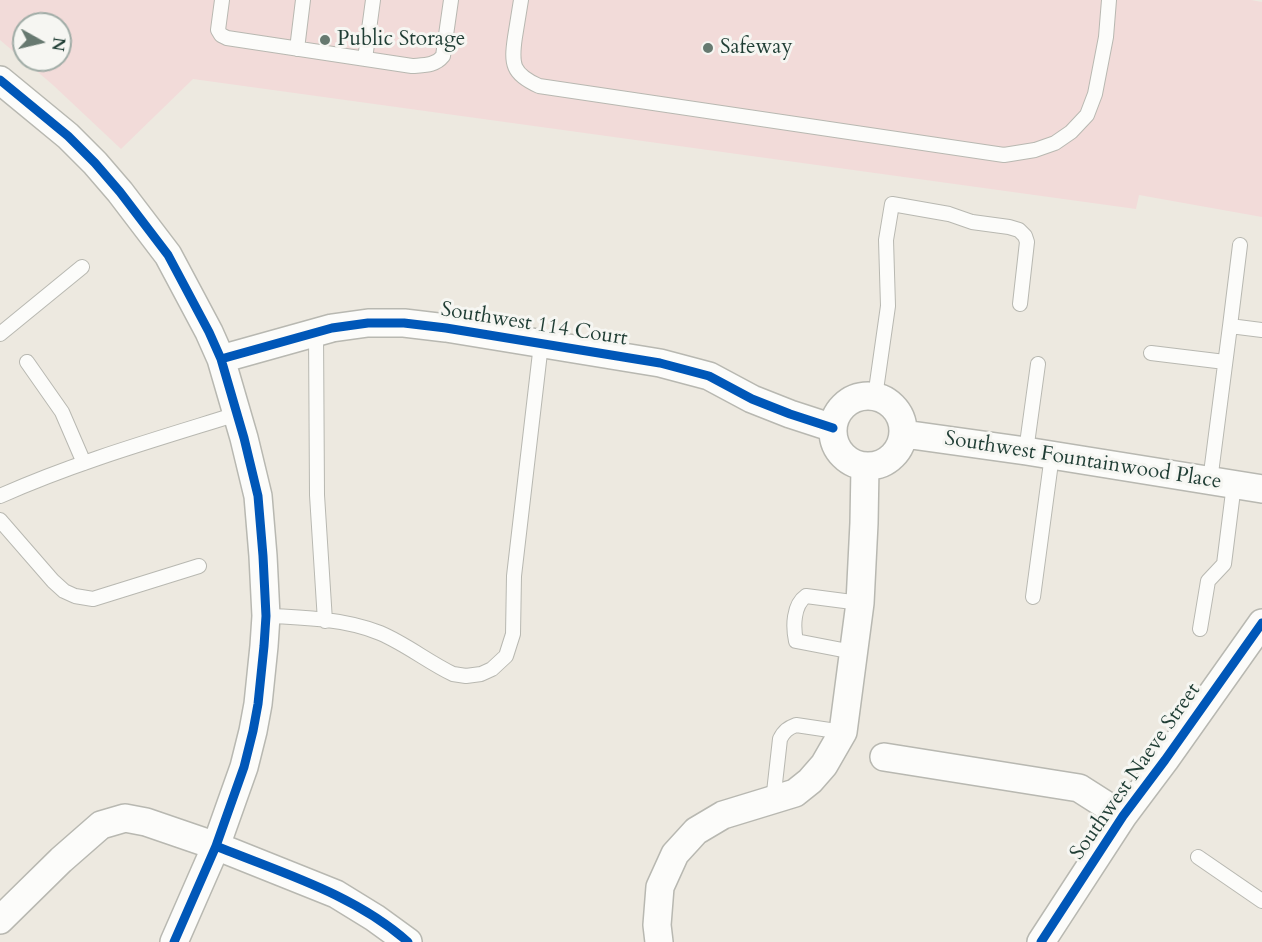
<!DOCTYPE html>
<style>
body{margin:0}
#map{position:relative;width:1262px;height:942px;overflow:hidden;background:#ede9e0;font-family:Cardo,serif}
canvas{display:block}
.north{position:absolute;left:12px;top:12px;width:60px;height:60px;box-sizing:border-box;background:#f6f6f2;border:2px solid #a0aca6;border-radius:50%;rotate:98deg;font-size:16px;font-weight:700;line-height:24px;text-align:center;color:#1f3d34}
.north::after{content:'';display:block;margin:auto;width:21px;height:27px;background:#677970;clip-path:polygon(50% 0,100% 100%,50% 72%,0 100%)}
</style>
<div id="map">
<canvas width="1262" height="942"></canvas>
<div class="north">N</div>
</div>
<script>
const g = document.querySelector('canvas').getContext('2d');
g.lineJoin = 'round';
function fillPath(path, color) { g.fillStyle = color; g.fill(path, 'evenodd'); }
function trace(path, color, width, dash) { g.strokeStyle = color; g.lineWidth = width; g.lineCap = dash ? 'butt' : 'round'; g.setLineDash(dash || []); g.stroke(path); }
function write(font, color, halo, rows, align = 'center') {
  g.font = font + ' Cardo,serif'; g.lineWidth = 6; g.setLineDash([]); g.textBaseline = 'middle'; g.strokeStyle = halo; g.fillStyle = color; for (const [text, x, y, turn = 0] of rows) {
    g.save(); g.translate(x, y); g.rotate((+turn || 0) * Math.PI / 180); g.textAlign = isNaN(turn) ? turn : align; if (halo) g.strokeText(text, 0, 0); g.fillText(text, 0, 0); g.restore();
  }
}
const built = new Path2D(`
 M0,0H1251L1262,2V217L1139,195L1136,209L193,79L121,149L53,85L0,40ZM24,24H60V60H24Z`);
const lane = new Path2D(`
 M222,0L218,30L221,35L227,38L412,66C424,65 435,66 443,56L451,0
 M521,0C519,12 517,25 515,37C511,64 512,74 539,86L1004,155L1035,150L1055,143L1071,132L1087,115L1095,94L1106,37L1109,0
 M297,49L303,0
 M365,59L373,0
 M1240,245L1230,326L1262,330
 M316,332L317,495L325,621
 M0,334L82,267
 M1151,353L1225,362
 M27,362L62,412L84,463
 M875,397L888,306L886,240L892,204L949,214L972,222L1009,227L1019,230L1025,236L1027,242L1020,304
 M1026,451L1038,364
 M1210,481L1230,326
 M0,496C76,462 157,439 237,414
 M0,520L53,581L64,591L75,596L93,599L199,566
 M1033,597L1052,455
 M266,616C302,617 346,619 380,633C406,644 428,662 453,674L466,676L481,674L492,669L506,656L513,634L514,576L541,344
 M1200,629L1208,581L1224,564L1234,484
 M853,652L796,641C793,627 793,605 806,596L860,603
 M773,801L780,739C784,731 788,728 796,725L843,732
 M1198,857L1262,901`);
const street = new Path2D(`
 M0,80L68,136L95,163L120,192L168,255L209,332L221,359L244,438L258,496L263,556L266,616L264,646L258,704L253,731L244,767L216,846L174,942
 M221,359L332,328L368,323H404L446,328L660,363L709,376L752,399L790,414L833,428
 M833 431a35 35 0 1 1 70 0a35 35 0 1 1-70 0Z
 M904,434L1026,451L1262,489
 M884,757L1079,788L1123,816
 M0,920L61,860L101,825L125,818L146,822L216,846L336,894L375,918L408,942
 M659,942L657,925L660,887L675,854L696,831L723,815L795,793L810,781L824,765L843,732L860,603L864,523L865,467
 M1041,942L1123,816L1165,760L1262,623`);
const cycleway = new Path2D(`
 M0,80L68,136L95,163L120,192L168,255L209,332L221,359L244,438L258,496L263,556L266,616L264,646L258,704L253,731L244,767L216,846L174,942
 M221,359L332,328L368,323H404L446,328L660,363L709,376L752,399L790,414L833,428
 M216,846C282,873 354,894 408,942
 M1041,942L1123,816L1165,760L1262,623`);
const markers = [
 [325,40,6,"#677970"],
 [708,48,6,"#677970"]
];
const poiNames = [
 ["Public Storage",337,40],
 ["Safeway",720,48]
];
const streetNames = [
 ["Southwest 114 Court",534,325,9],
 ["Southwest Fountainwood Place",1083,461,9],
 ["Southwest Naeve Street",1136,772,-55]
];
fillPath(built, '#f2dbd9');
trace(lane, '#b8b8b1', 16);
trace(street, '#b8b8b1', 30);
trace(lane, '#fcfcfa', 14);
trace(street, '#fcfcfa', 27);
trace(cycleway, '#0057b8', 9);
for (const [x, y, r, color] of markers) { const dot = new Path2D(); dot.arc(x, y, r, 0, 2 * Math.PI); g.fillStyle = color; g.fill(dot); trace(dot, '#f6f6f2', 2); }
write('21px', '#1f3d34', '#f6f6f2', poiNames, 'left');
write('21px', '#1f3d34', '#f6f6f2', streetNames);
</script>
